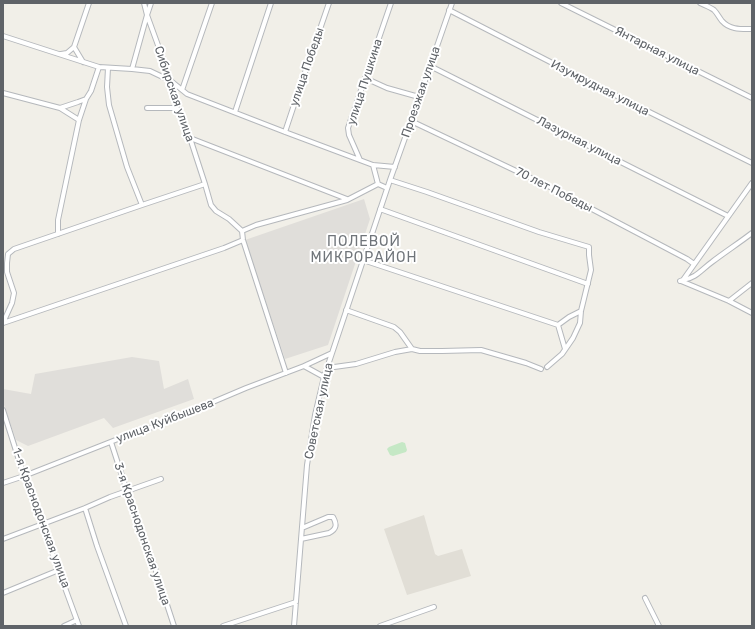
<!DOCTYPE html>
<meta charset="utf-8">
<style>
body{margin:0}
#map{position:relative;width:755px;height:629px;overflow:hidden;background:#f1efe8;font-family:Rubik,sans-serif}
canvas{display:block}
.frame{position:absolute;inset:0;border:4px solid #5f6368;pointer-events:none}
</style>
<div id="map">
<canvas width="755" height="629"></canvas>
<div class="frame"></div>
</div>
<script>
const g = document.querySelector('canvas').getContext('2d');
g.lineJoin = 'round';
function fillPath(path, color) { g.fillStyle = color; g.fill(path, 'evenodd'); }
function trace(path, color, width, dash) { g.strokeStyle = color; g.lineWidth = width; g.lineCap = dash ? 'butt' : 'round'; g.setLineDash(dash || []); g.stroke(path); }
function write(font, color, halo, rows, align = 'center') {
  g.font = font + ' Rubik,sans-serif'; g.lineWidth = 4; g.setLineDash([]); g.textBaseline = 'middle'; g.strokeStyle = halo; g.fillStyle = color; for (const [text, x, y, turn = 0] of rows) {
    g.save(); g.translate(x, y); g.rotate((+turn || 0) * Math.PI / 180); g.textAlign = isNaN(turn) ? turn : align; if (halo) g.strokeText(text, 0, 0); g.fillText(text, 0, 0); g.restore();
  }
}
const industrial = new Path2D(`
 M364,199L370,219L328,345L285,359L245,240Z
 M132,357L159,361L164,389L188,379L194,399L113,428L104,418L28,446L16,440L3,402V389L31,394L35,374Z`);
const education = new Path2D(`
 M424,515L435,554L438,556L462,549L471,576L407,595L384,529Z`);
const green = new Path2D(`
 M402,442L405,443L407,450L406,452L393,456L390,455L387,449L389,447Z`);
const minor = new Path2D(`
 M144,3L147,15L171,81L177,108L190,138L205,184
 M561,3L752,98
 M700,3C704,5 710,7 714,10C717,13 719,17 722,21C730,30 741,29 752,29
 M449,10L605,90L752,163
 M3,36L99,67L132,69L150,71L171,81L187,94L285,132L373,165L378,184
 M74,47L83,62
 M61,54L67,53L74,47L89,3
 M430,66L728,216
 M108,68L107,87L109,105L127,167L142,205L205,184L211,205L216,211L229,219L242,231L256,225L347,200L378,184L387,188
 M132,69L147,15L151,3
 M365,78L387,88L419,97
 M182,90L212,3
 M3,93L60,108L79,120
 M60,108L78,102L86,99
 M147,108H177
 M235,112L271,3
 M411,121L552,188L687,259L694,264
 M285,132L300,87L329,3
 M190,138L347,199
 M360,160L349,135L348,128L391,3
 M373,165L395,167
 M390,180L427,192L539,232L589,247V255L591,270L581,311L580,323L573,338L562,354L547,367
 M380,209L588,284
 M242,231L243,240L286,373
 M58,234V220L79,120L86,99L91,91L99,67
 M363,260L558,325L565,349
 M683,280C696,278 701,270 712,262C725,252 739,243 752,233
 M680,281L683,280L752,183
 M681,281L729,301L752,313
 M729,301L752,283
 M346,310L394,327L400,332L412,349
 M3,323L224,248L243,240
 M3,323L12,303L14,293L7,272V263L8,254L14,249L142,205
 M558,325L569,317L581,311
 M304,366L332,353
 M327,368L356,364L395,352L412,349L420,351H442L481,350L526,363L541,369
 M3,410L24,476L79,626
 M111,442L127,491L154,565L174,626
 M3,483L24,476L118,439L140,432L187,413L246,388L304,366L324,377
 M85,508L97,546L126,626
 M3,539L85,508L110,497L161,479
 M301,539L329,533C337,529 337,524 333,517H328L302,528
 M3,593L59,570
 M645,598L659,626
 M64,626L77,620
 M223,626L296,602
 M294,626L307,465L315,415L324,377L390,180L411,121L452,3
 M380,626L434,607`);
const streetNames = [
 ["Янтарная улица",657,51,27],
 ["улица Победы",307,67,-71],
 ["улица Пушкина",365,82,-72],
 ["Изумрудная улица",600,88,27],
 ["Проезжая улица",421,92,-71],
 ["Сибирская улица",174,94,71],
 ["Лазурная улица",579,141,27],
 ["70 лет Победы",554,190,27],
 ["Советская улица",319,411,-78],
 ["улица Куйбышева",165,421,-21],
 ["1-я Краснодонская улица",41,518,70],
 ["3-я Краснодонская улица",142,534,71]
];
const quarterNames = [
 ["ПОЛЕВОЙ",364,242],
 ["МИКРОРАЙОН",364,258]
];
fillPath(industrial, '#e0deda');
fillPath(education, '#e1ded6');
fillPath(green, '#c5e8c5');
trace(minor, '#b5b8bc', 6);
trace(minor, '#fff', 4);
write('12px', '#5f6368', '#fff', streetNames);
g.letterSpacing = '1px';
write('14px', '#70757a', '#fff', quarterNames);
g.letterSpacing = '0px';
</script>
